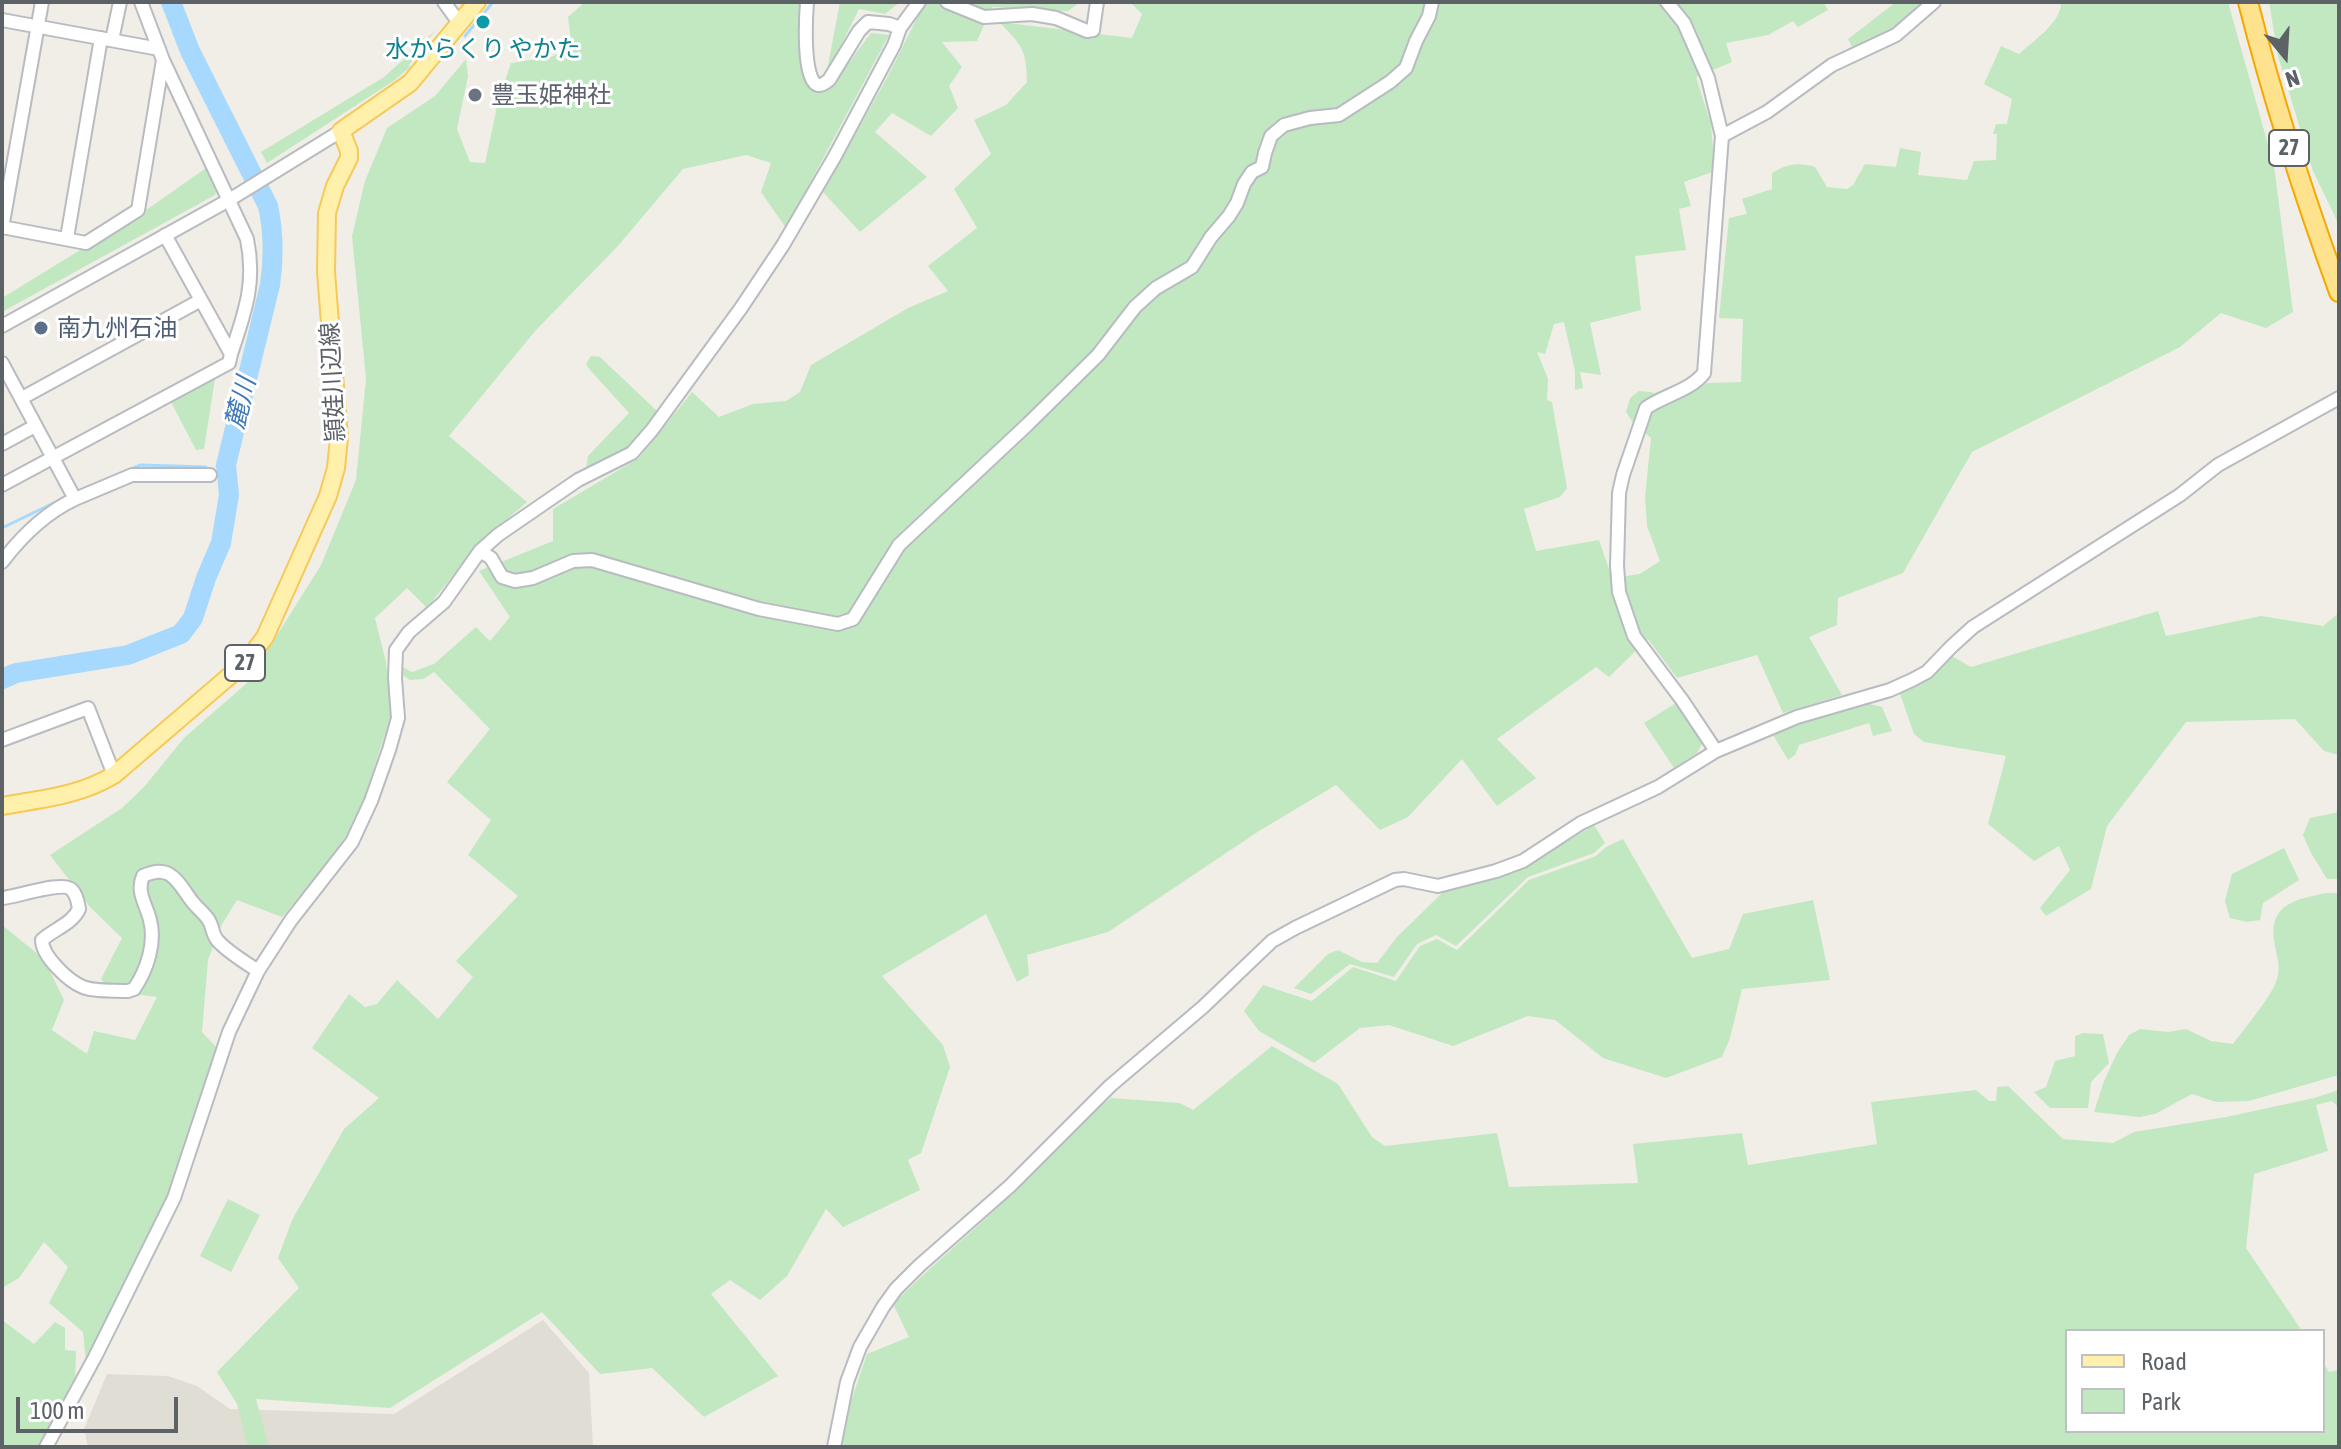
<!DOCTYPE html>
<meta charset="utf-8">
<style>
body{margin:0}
#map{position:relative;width:2341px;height:1449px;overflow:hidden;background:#f0eee6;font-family:"Asap Condensed",sans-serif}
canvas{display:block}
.frame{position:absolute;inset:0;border:4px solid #5d6267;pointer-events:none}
.legend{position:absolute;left:2065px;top:1329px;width:260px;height:104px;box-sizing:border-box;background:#fff;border:2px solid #bec0c2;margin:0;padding:10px 14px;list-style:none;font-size:24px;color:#5d6267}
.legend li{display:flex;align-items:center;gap:16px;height:40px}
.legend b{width:40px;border:2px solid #bec0c2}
.north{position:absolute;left:2245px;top:16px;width:80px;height:80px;-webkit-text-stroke:6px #fff;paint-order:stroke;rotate:162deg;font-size:22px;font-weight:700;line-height:32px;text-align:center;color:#5d6267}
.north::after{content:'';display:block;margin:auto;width:28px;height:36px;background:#5d6267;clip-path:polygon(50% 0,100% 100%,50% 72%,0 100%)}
.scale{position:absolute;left:16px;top:1397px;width:162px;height:36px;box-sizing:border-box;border:4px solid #5d6267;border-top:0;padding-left:10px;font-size:24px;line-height:28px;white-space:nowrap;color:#5d6267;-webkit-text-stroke:6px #fff;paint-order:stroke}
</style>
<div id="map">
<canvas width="2341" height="1449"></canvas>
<div class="frame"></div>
<ul class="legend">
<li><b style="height:10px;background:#fff1ac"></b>Road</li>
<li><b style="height:22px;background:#c2e8c2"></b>Park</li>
</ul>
<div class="north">N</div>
<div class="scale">100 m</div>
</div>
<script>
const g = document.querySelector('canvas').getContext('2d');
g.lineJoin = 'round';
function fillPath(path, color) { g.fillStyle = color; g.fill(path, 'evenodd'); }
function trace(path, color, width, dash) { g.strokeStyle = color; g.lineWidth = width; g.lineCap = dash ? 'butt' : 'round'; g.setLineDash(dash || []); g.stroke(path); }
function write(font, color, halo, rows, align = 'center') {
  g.font = font + ' "Asap Condensed","Noto Sans JP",sans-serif'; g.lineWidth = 6; g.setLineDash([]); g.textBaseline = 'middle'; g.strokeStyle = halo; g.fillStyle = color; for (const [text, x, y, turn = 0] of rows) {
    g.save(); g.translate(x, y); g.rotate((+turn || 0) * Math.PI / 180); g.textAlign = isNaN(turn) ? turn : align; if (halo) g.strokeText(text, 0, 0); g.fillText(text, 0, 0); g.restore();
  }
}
const education = new Path2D(`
 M543,1320L589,1373L593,1447H88L84,1429L107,1374L168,1376L197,1386L230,1409L394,1414Z`);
const green = new Path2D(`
 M585,2H801V53L825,89L838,77L871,33L889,35L786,228L761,192L771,163L746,155L683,169L617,247L536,330L449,436L527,502L478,544L427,608L407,588L375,618L386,662L391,715L362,805L339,849L282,917L237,900L221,926L208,960L202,1032L217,1048L168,1200L86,1363L83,1332L49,1303L68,1267L44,1242L19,1278L2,1288V925L44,959L64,1000L52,1030L87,1054L94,1031L135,1040L157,997L111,991L101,979L122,938L90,907L50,855L122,808L144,787L184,738L247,683L321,565L356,480L366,379L352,236L365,181L387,128L435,96L466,59L468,76L457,129L470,162L485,163L498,102L511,63L550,57L572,49L568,17Z
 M840,2H900L885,14L859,9L826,76Z
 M925,2H1080L1068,11L992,7L977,41L942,42L962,67L949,86L958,108L931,136L892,113L875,132L927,177L860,232L823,192L888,76Z
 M1130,2H1823L1828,10L1798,27L1793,21L1768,35L1726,43L1732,62L1696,77L1711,124L1715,171L1684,182L1691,206L1679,209L1686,250L1635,256L1641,310L1590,323L1601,375L1580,372L1583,388L1575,390V371L1564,322L1554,324L1545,354L1537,352L1548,379L1547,400L1552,402L1567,488L1560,497L1524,509L1536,551L1599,540L1612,578L1640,574L1660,561L1647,526L1645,497L1651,438L1634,424L1626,412L1630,398L1639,391L1651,392L1671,403L1707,383L1741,382L1743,319L1719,318L1729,218L1747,214L1742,199L1772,189V173C1787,164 1798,162 1815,167L1827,187L1847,189L1853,185L1865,164L1896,167L1900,148L1921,152L1918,175L1967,180L1974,161L1996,160L1997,134H1993L1996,124H2007L2012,99L1984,84L2001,46L2019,54C2033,41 2062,22 2061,2H2228L2274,166L2293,312L2266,328L2221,313L2180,347L1972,452L1903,573L1838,598L1837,625L1809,637L1842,695L1783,713L1757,655L1677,678L1648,639L1609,677L1596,667L1497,739L1536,778L1497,806L1462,759L1408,817L1380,830L1336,785L1259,831L1108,932L1027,955L1029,975L1017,982L986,914L882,976L943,1045L950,1067L921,1153L908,1160L920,1190L843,1227L826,1209L787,1276L760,1300L730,1280L711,1294L778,1376L704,1417L652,1368L600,1374L542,1312L390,1408L256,1399L269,1447H248L237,1404L217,1372L299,1288L278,1258L292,1220L344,1129L379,1098L312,1048L349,994L365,1007L377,1004L397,980L438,1019L473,977L456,961L518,896L468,855L491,820L447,782L490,729L434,672L423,679L410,680L399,673V665L412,672L434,664L476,627L490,641L510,617L479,571L553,541V509L639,458L692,392L719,417L753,404L786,401L800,392L811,365L908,308L948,291L928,266L977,228L954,189L991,154L974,120L1006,105L1027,82C1026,49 1022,45 999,22L1132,38L1142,14Z
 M1896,2H1929L1906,21L1854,51L1848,39Z
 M2269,2H2339V225L2313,171L2278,56Z
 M435,31L409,65L410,67L395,80L267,163L261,152L384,77Z
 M206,168L216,191L215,195L2,312V298L152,206Z
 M591,356L600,357L657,411L628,449L586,469L588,456L629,413L590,370L586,364Z
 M215,379L204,449L196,450L171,402Z
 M2158,611L2166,636L2261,616L2323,626L2339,613V755L2324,751L2295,719L2186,722L2107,826L2091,889L2046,916L2040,908L2070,870L2059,846L2034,861L1988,824L2006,756L1924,742L1914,734L1899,691L1931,678L1952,656L1971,667Z
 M1676,703L1702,744L1697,753L1674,768L1644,723Z
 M1866,703L1882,707L1892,731L1873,736L1869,723L1799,745L1795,755L1788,760L1772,733Z
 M2339,812V879H2327L2311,853L2303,835L2310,818Z
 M1594,825L1605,843L1594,853L1528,877L1456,946L1436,935L1417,944L1394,977L1350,964L1311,994L1294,988L1328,954L1338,950L1362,962L1377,963L1397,937L1442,893L1516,872Z
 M1623,839L1692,958L1729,949L1743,914L1813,900L1830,980L1742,989L1730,1038L1722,1057L1666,1078L1603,1058L1555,1020L1528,1016L1453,1046L1389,1025L1360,1028L1314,1063L1259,1031L1244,1011L1263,985L1312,1001L1353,967L1396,981L1420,946L1437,939L1457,950L1529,880L1596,856L1606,847Z
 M2284,848L2299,880L2263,903L2260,920L2247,922L2230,918L2225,901L2232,874Z
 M2326,893H2339V1075L2249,1101L2216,1102L2192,1094L2155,1114L2139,1117L2094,1112L2104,1081L2117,1053L2129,1035L2140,1029L2168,1032L2186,1029L2211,1041L2233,1044C2244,1029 2270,998 2276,982C2282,966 2276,955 2274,940C2269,903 2298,899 2326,893Z
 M2083,1033L2103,1034L2109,1063L2091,1082L2088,1108H2050L2034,1092L2046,1087L2055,1061L2075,1056V1036Z
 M1272,1046L1338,1084L1372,1137L1385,1146L1497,1133L1509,1187L1638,1183L1633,1144L1742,1133L1748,1165L1877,1144L1871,1102L1976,1090L1989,1101H1996L1997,1087L2008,1086L2063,1139L2113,1143L2134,1132L2226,1117L2314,1098L2339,1090V1108L2332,1101L2316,1105L2328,1151L2254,1174L2246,1248L2302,1331H2067V1431H2323V1362L2329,1372L2339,1370V1447H842L847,1413L867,1354L909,1337L893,1304C935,1262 981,1225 1023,1183C1052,1154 1078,1122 1111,1098L1180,1103L1193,1110Z
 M228,1199L260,1215L231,1272L200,1256Z
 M2,1320L34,1344L55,1322L65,1328V1350L76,1351L75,1382L44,1447H2Z`);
const stream = new Path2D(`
 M465,36L493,2
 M217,466L226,465
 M85,489L140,465L206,467
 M2,528L64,498`);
const river = new Path2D(`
 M2,679L16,673L128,655L181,634L193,618L206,578L221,543L229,495L226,465L270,285C274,257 274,233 268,206L190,51L171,2`);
const minor = new Path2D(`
 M141,2L163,60L247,239C256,283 245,312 231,354
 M444,2L460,24
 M807,2C806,15 802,81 818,85C822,86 826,82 829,80L859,31L868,22L889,24L900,28
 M947,2L984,17L1032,14L1056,18L1087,31L1093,30L1097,2
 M1667,2L1684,23L1708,78L1722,136L1704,373C1690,391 1664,395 1646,408L1623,475L1619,493L1617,566L1619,592L1634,636L1682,700L1716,751
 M2,20L159,49
 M112,40L120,2
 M1722,136L1767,112L1832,65L1896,35L1934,2
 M2,227L86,243L138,210L163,60
 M2,228L42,2
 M67,238L101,38
 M2,326L229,200L341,131
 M2,363L75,499C47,512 21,537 2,562
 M22,398L201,300
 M2,444L35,426
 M2,485L229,363L231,354L165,235
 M75,499L132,475H210
 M480,551L491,558L502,577L515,581L533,578L573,561L592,560L759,609L838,624L853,619L899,545L1028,424L1098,355L1135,307L1156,288L1192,267L1211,237L1229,216L1237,203L1244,184L1252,172L1262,167L1265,153L1271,136L1284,125L1310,118L1339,115L1390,82L1406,68L1416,41L1429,16L1432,2
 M2,740L88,708L114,775
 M2,898C17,897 63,880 72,890C77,895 78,903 79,909C72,924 54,929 42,940C42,956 68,981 83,987C95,992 114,990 128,991L134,989C147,970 156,943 150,920C146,904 136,892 143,876C170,863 177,881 191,900C196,907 203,912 208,919C213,926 212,935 218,941C229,953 245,962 258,971
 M46,1447L95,1357L174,1198L229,1032L258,971L291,920L352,842L371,801L389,750L398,718L395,678L396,650L409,632L444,602L480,551L498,535L578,480L632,453L652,430L741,308L783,245L835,156L894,45L900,28L919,2
 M834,1447L847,1382L860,1347L883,1307L896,1289L919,1266L1010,1186L1110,1086L1203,1007L1272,941L1295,928L1395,880L1404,879L1438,886L1496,871L1523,861L1581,823L1658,787L1716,751L1797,717L1890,690L1912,680L1927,672L1951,647L1973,627L2180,495L2218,465L2339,398`);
const major = new Path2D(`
 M2,806C41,799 79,796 114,775L247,661L265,637L328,496L336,468L339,438L326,272L327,213L335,186L349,158V151L341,131L410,83L477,2`);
const highway = new Path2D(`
 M2248,2C2273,100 2304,196 2339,292`);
const markers = [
 [483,22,8,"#0f9aa8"],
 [475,95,8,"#6b7280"],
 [41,328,8,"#5c6f8a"]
];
const shields = [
 [2289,148,40],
 [245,663,40]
];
const shieldNames = [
 ["27",2289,148],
 ["27",245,663]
];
const cultureNames = [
 ["水からくり やかた",483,49]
];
const worshipNames = [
 ["豊玉姫神社",491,95]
];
const serviceNames = [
 ["南九州石油",57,328]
];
const streetNames = [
 ["頴娃川辺線",333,382,-93]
];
const waterNames = [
 ["麓川",241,403,-76]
];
fillPath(education, '#e0ddd4');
fillPath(green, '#c2e8c2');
trace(stream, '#a7d9ff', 3);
trace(river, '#a7d9ff', 20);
trace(minor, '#b8bbc0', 16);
trace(major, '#f6c959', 20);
trace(highway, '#f6a800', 22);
trace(minor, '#fff', 12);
trace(major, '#fff1ac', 16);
trace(highway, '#ffe28e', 18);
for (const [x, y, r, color] of markers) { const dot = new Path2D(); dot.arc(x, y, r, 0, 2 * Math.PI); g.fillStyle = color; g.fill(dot); trace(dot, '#fff', 3); }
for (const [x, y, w] of shields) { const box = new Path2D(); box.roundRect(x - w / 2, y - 18, w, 36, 6); g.fillStyle = '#fff'; g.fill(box); trace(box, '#5d6267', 2); }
write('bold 22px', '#5d6267', null, shieldNames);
write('24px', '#0d838f', '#fff', cultureNames);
write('24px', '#5b616d', '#fff', worshipNames, 'left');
write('24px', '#4e5e75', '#fff', serviceNames, 'left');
write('24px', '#5d6267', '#fff', streetNames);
write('italic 26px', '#4079b5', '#fff', waterNames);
</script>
